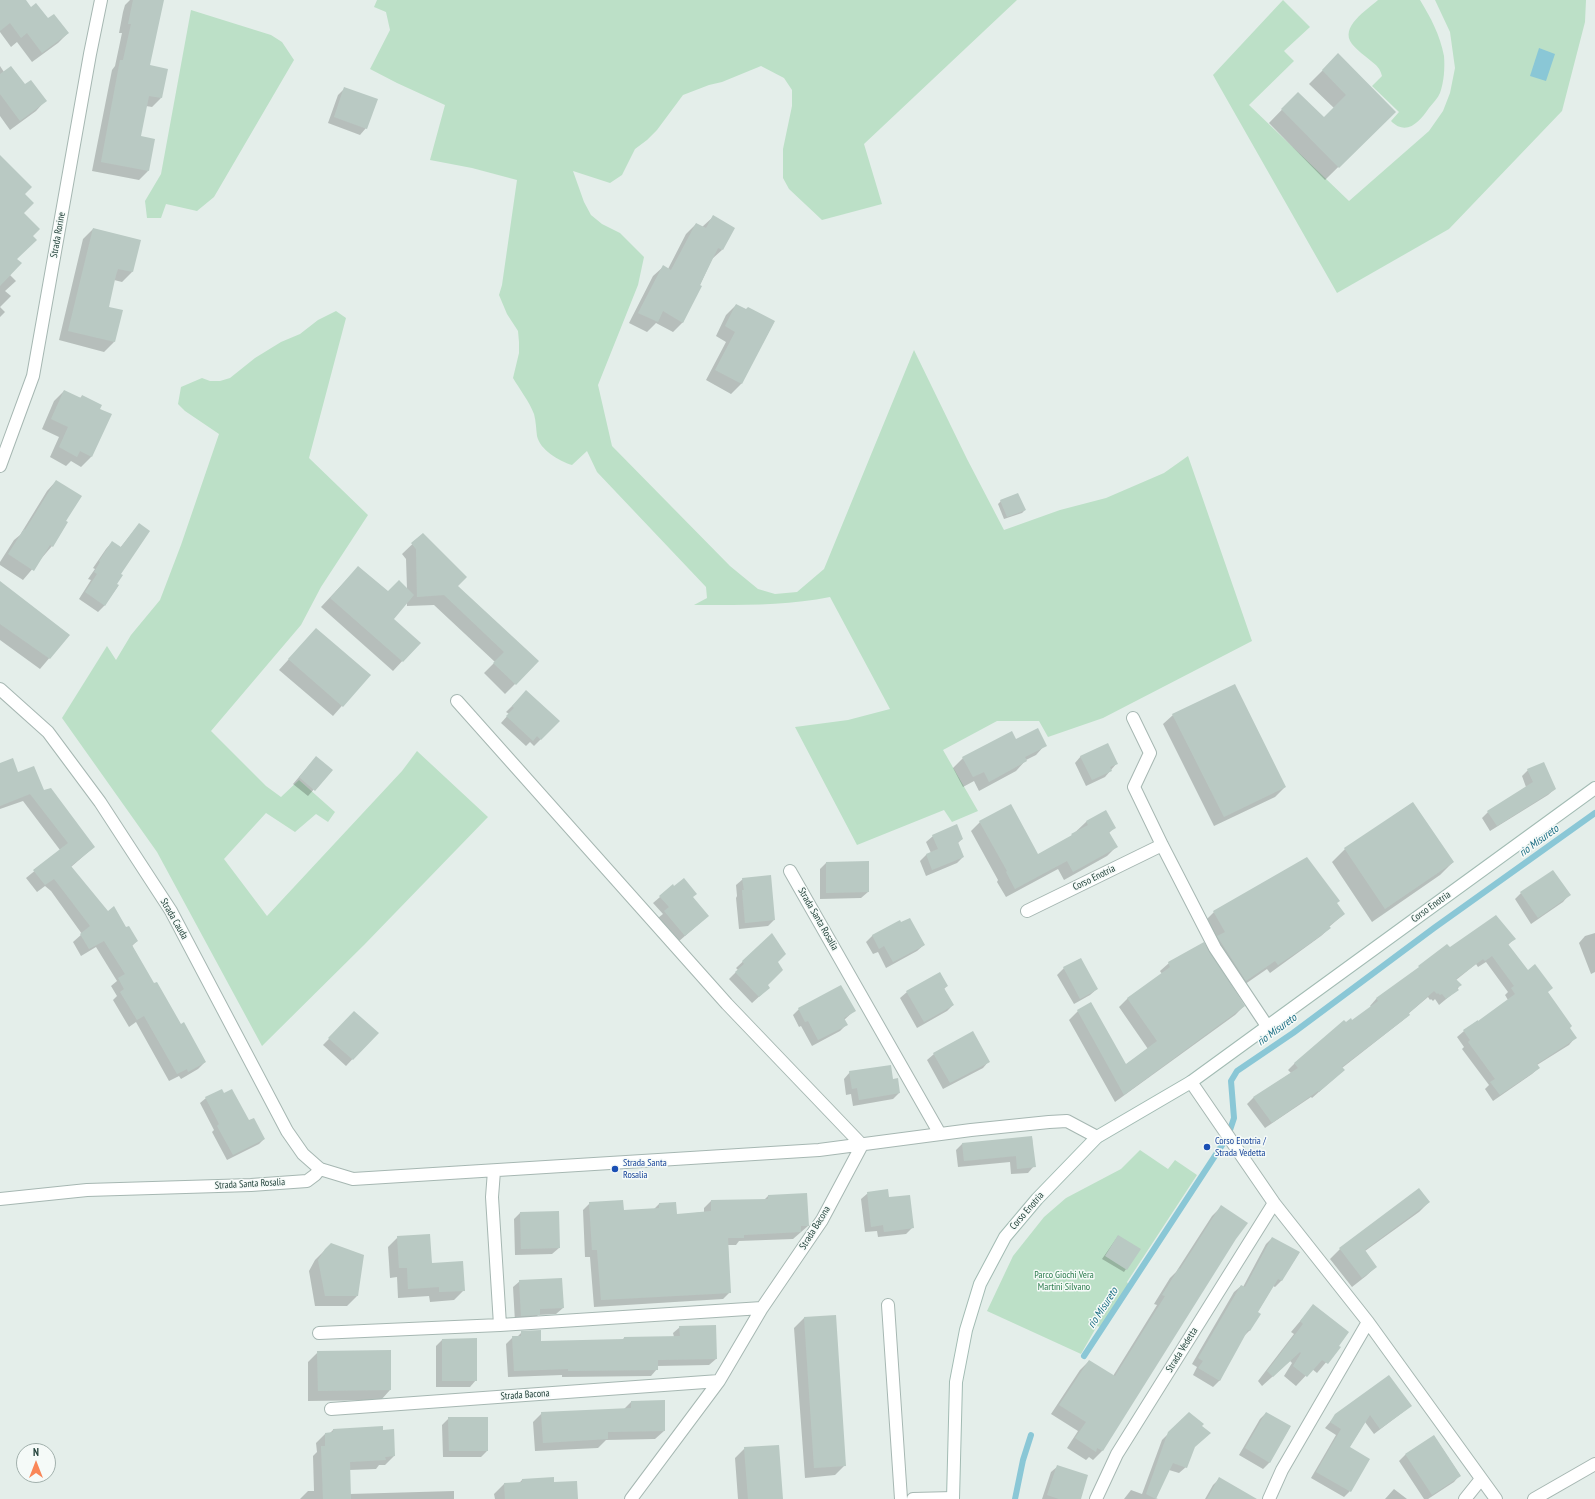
<!DOCTYPE html>
<style>
body{margin:0}
#map{position:relative;width:1595px;height:1499px;overflow:hidden;background:#e4eeea;font-family:"PT Sans Narrow",sans-serif}
canvas{display:block}
.north{position:absolute;left:16px;top:1443px;width:40px;height:40px;box-sizing:border-box;background:#f5faf8;border:1px solid #a1b0ac;border-radius:50%;rotate:0deg;font-size:11px;font-weight:700;line-height:16px;text-align:center;color:#22423a}
.north::after{content:'';display:block;margin:auto;width:14px;height:18px;background:#f98657;clip-path:polygon(50% 0,100% 100%,50% 72%,0 100%)}
</style>
<div id="map">
<canvas width="1595" height="1499"></canvas>
<div class="north">N</div>
</div>
<script>
const g = document.querySelector('canvas').getContext('2d');
g.lineJoin = 'round';
function fillPath(path, color) { g.fillStyle = color; g.fill(path, 'evenodd'); }
function trace(path, color, width, dash) { g.strokeStyle = color; g.lineWidth = width; g.lineCap = dash ? 'butt' : 'round'; g.setLineDash(dash || []); g.stroke(path); }
function write(font, color, halo, rows, align = 'center') {
  g.font = font + ' "PT Sans Narrow",sans-serif'; g.lineWidth = 3; g.setLineDash([]); g.textBaseline = 'middle'; g.strokeStyle = halo; g.fillStyle = color; for (const [text, x, y, turn = 0] of rows) {
    g.save(); g.translate(x, y); g.rotate((+turn || 0) * Math.PI / 180); g.textAlign = isNaN(turn) ? turn : align; if (halo) g.strokeText(text, 0, 0); g.fillText(text, 0, 0); g.restore();
  }
}
const green = new Path2D(`
 M377,0H1017L864,144L882,204L822,220L789,189L783,178V149L792,106V90L784,78L761,66L722,82L709,85L683,95L657,130L647,140L635,149L622,175L610,183L573,171L584,202L591,215L602,224L620,233L644,257L638,285L598,385L612,446L730,566L758,589L775,594L797,592L824,569L914,350L967,459L1004,530L1060,510L1106,498L1164,473L1188,456L1252,641L1103,718L1048,737L1039,721H997L943,750L978,811L952,822L944,810L857,845L795,727L848,720L890,709L830,597C786,606 739,605 694,605L707,598L706,587L597,472L587,451L572,465C559,461 540,450 537,436C536,429 536,421 534,414C529,401 520,390 513,378L519,353V342L518,331L507,314L499,295L502,285L517,180L472,168L430,160L445,105L397,83L370,69L390,30L386,12L374,7Z
 M1283,0L1310,27L1284,51L1294,61L1249,105L1349,201L1429,131L1443,111L1450,93L1455,68L1450,32L1435,0H1586L1585,22L1562,111L1449,229L1337,293L1213,75Z
 M1378,0H1420C1431,18 1440,35 1444,56C1445,68 1444,82 1440,93C1438,98 1433,103 1429,108C1420,121 1407,137 1391,121L1399,112L1372,86L1382,76C1380,68 1377,66 1371,61C1365,56 1357,50 1352,44C1339,27 1367,10 1378,0Z
 M191,10L271,35L282,42L294,60L214,197L197,211L166,204L161,218H147L145,201L161,174Z
 M336,311L346,318L309,458L368,515L321,587L301,625L211,731L266,786L281,797L299,780L335,812L328,822L316,814L295,832L266,813L224,859L267,916L402,771L417,751L488,817L364,945L262,1046L157,852L62,718L107,646L116,660L131,635L160,600L181,545L219,434L185,411L178,404L181,387L202,378L210,381H220L230,378L255,358L281,342L300,334L318,320Z
 M1140,1150L1168,1169L1175,1160L1197,1175L1127,1282L1129,1285L1100,1327L1097,1326L1081,1354L987,1311L1013,1256L1044,1217L1066,1198L1121,1169Z`);
const water = new Path2D(`
 M1539,48L1555,54L1546,81L1530,76Z`);
const shadow = new Path2D(`
 M0,0H25L30,8L68,33L58,43L32,62L17,42L11,47L0,32Z
 M130,0H163L149,66L161,98L152,107L146,106L139,137L148,171L139,180L92,171L112,70L115,66L122,33H119L123,12L125,5Z
 M1338,55L1394,112L1325,180L1269,123L1298,93L1324,119L1334,108L1309,84Z
 M0,66L4,72L45,101L36,111L10,130L0,116Z
 M344,89L366,128L360,135L328,123L338,95Z
 M0,156L24,194L23,213L32,236L16,260L10,275L16,281L5,291L11,296L0,307L5,312L0,317Z
 M713,217L722,250L712,259L683,322L673,332L656,323L647,332L629,323L653,276L663,267L668,269L686,234L696,224L702,227Z
 M93,229L139,241L132,272L122,282L114,280L108,308L114,342L104,352L59,340L83,239Z
 M736,305L774,322L741,384L731,394L706,380L726,342L716,336L726,315Z
 M64,391L80,398L82,396L98,409L110,415L91,457L81,467L71,461L66,466L50,457L59,437L42,429L54,401Z
 M56,481L65,521L67,522L52,546L23,580L0,565V562L14,540L20,535L47,491Z
 M1001,501L1025,510L1022,513L1004,519L998,504Z
 M139,524L116,584L118,586L104,606L98,612L79,599L91,580L88,579L95,569L93,568L106,549L112,542L120,548Z
 M423,534L457,586L537,662L505,694L484,673L495,662L434,605L407,606V602L392,619L419,643L393,671L321,607L349,577L388,593L407,589L406,559L402,554Z
 M0,582L69,635L40,669L0,640Z
 M316,629L369,675L333,716L279,670Z
 M520,698L558,722L534,746L530,742L526,746L501,723L509,714L506,712Z
 M1173,715L1285,787L1275,797L1214,826L1163,724Z
 M1015,740L1045,745L1036,755L1026,760L1016,771L979,791L974,781L963,787L953,768L963,758Z
 M1081,756L1117,763L1105,777L1086,786L1075,763Z
 M0,764L18,773L43,792L94,847L71,867L108,913L137,941L132,946L154,985L205,1062L198,1069L181,1079L179,1076L169,1081L136,1022L129,1027L113,1000L117,996L111,986L117,981L96,947L81,956L73,942L82,934L51,891L45,886L37,892L26,878L60,850L23,801L0,809Z
 M310,764L331,770L308,796L293,784Z
 M1528,770L1555,789L1548,795L1490,831L1482,818L1488,812L1526,787L1522,776Z
 M1412,803L1453,862L1440,875L1372,922L1332,862L1345,849Z
 M1106,812L1114,828L1109,833L1116,847L1107,856L1064,880L1058,869L1006,897L997,882L998,880L971,831L980,822L1037,856L1068,839L1086,822Z
 M933,836L962,839L957,844L963,857L957,863L926,876L920,861L926,855L931,853L926,842Z
 M868,862V892L861,898L820,899V869L826,863Z
 M743,879L774,920L768,926L739,929L736,898L737,896L736,885Z
 M674,887L692,897L701,922L678,942L658,918L663,914L653,903L660,897Z
 M1521,893L1569,895L1563,902L1531,924L1515,899Z
 M1336,904L1344,914L1329,927L1330,928L1321,936L1270,973L1267,969L1238,989L1206,920L1214,912Z
 M1595,933V972L1591,974L1579,943L1585,936Z
 M772,934L777,962L762,994L752,1003L729,979L738,970L736,968Z
 M873,935L924,945L917,951L886,968L878,952L873,954L866,942Z
 M1514,939L1508,945L1528,972L1547,992L1575,1038L1569,1045L1537,1065L1539,1068L1532,1074L1493,1101L1485,1089L1489,1085L1462,1049L1464,1047L1457,1037L1464,1031L1477,1021L1478,1023L1508,1000L1505,995L1508,992L1486,962L1478,967L1476,964L1456,980L1460,985L1457,990L1439,1005L1435,999L1433,1001L1431,999L1430,1000L1428,997L1408,1014L1409,1015L1402,1021L1342,1068L1344,1070L1312,1098L1311,1097L1265,1128L1247,1104L1253,1098L1291,1073L1288,1070L1295,1063L1345,1023L1352,1022L1371,1007L1370,1006L1376,999L1412,974L1447,945L1450,948Z
 M1080,959L1097,989L1090,995L1074,1004L1057,975L1064,968Z
 M1169,963L1244,1006L1235,1015L1115,1102L1069,1020L1078,1011L1091,1003L1125,1065L1148,1049L1119,1007L1128,998L1162,974L1160,971Z
 M947,986L944,989L953,1005L947,1011L917,1028L900,998L907,992Z
 M799,1009L854,1011L844,1020L846,1025L840,1031L812,1046L801,1026L799,1027L793,1015Z
 M354,1013L377,1033L346,1066L323,1045Z
 M934,1054L989,1061L983,1068L943,1089L927,1060Z
 M850,1072L899,1093L893,1099L853,1106L851,1094L846,1095L844,1079Z
 M224,1094L264,1139L259,1144L227,1160L212,1132L214,1130L200,1103L206,1098Z
 M1032,1137L1034,1166L1028,1173L1011,1174L1010,1162L958,1167L956,1150L962,1144Z
 M868,1193L913,1227L906,1234L878,1237L877,1231L865,1232L861,1199Z
 M768,1196L808,1226L793,1239L739,1241L736,1245H728L730,1292L723,1299L594,1307L590,1257H585L583,1210L590,1203L623,1211L654,1209L659,1204L676,1215L704,1212V1208L711,1201L764,1200Z
 M1429,1202L1419,1212L1365,1251L1376,1267L1366,1276L1352,1287L1330,1259L1340,1249Z
 M1221,1207L1235,1238L1102,1451L1093,1460L1089,1457L1086,1460L1067,1448L1078,1431L1051,1414L1080,1370L1089,1361L1113,1376L1157,1305L1154,1304L1170,1278L1176,1272L1212,1216Z
 M558,1212L559,1248L552,1254L515,1255L514,1219L520,1213Z
 M1118,1236L1126,1269L1124,1272L1102,1259Z
 M398,1237L431,1264L464,1290L454,1300L430,1302L429,1296L398,1298L397,1277L390,1278L388,1247Z
 M1272,1238L1299,1253L1281,1281L1275,1287L1273,1286L1257,1313L1250,1330L1243,1337L1220,1380L1213,1387L1193,1375L1197,1367L1192,1364L1234,1292L1241,1286L1243,1287L1266,1244Z
 M331,1244L357,1296L347,1306H315L309,1271L315,1260Z
 M561,1279L563,1308L556,1314L538,1315L533,1321L515,1322L513,1287L520,1281Z
 M1313,1306L1339,1347L1317,1373L1312,1369L1296,1386L1284,1376L1292,1363L1290,1361L1262,1386L1258,1381L1294,1334L1291,1332Z
 M835,1316L845,1465L835,1475L805,1478L794,1328L804,1318Z
 M680,1327L716,1359L709,1365L657,1366V1369L651,1376L562,1377V1375L508,1377L506,1344L513,1337H517L522,1332L541,1342L622,1340L624,1338L674,1337L673,1333Z
 M442,1340L476,1380L470,1387H436V1346Z
 M318,1352L390,1390L381,1400L308,1401V1362Z
 M631,1402L664,1431L655,1439L606,1440L598,1448L535,1451L533,1422L542,1413L624,1409Z
 M1411,1406L1374,1434L1365,1422L1349,1448L1350,1491L1344,1497L1311,1478L1336,1435L1325,1428L1336,1415Z
 M1189,1413L1194,1448L1186,1467L1179,1473L1169,1470L1155,1498L1158,1499H1124L1131,1490L1142,1494L1162,1440Z
 M1266,1413L1290,1427L1269,1463L1263,1469L1239,1455L1260,1419Z
 M449,1418L487,1451L481,1457H443L442,1425Z
 M333,1430L394,1456L385,1465H379L376,1469L349,1470V1494L454,1491V1499H300L308,1491H314L313,1456L317,1452L316,1443L325,1434H329Z
 M1434,1436L1460,1475L1454,1482L1428,1499H1424L1399,1461L1405,1455Z
 M745,1448L782,1499H738L735,1458Z
 M1058,1466L1080,1499H1042L1051,1472Z
 M1219,1479L1239,1499H1205L1213,1485Z
 M522,1480L553,1483L577,1499H495L494,1494L504,1484L519,1483Z
 M1394,1489L1407,1499H1385Z`);
const stream = new Path2D(`
 M1084,1356L1228,1136L1234,1118L1231,1081L1237,1071L1293,1033L1434,928L1595,813
 M1015,1499L1023,1460L1031,1435`);
const building = new Path2D(`
 M0,0H26L31,7L36,3L48,18L54,14L69,33L42,53L27,33L21,38L10,23L0,31Z
 M133,0H164L150,65L168,69L162,98L149,96L141,136L155,139L149,171L101,162L120,60H123L131,24H128Z
 M1338,53L1396,112L1339,168L1281,109L1298,92L1324,117L1346,95L1322,70Z
 M11,66L25,84L31,80L47,101L20,121L0,94V74Z
 M344,87L378,99L367,129L334,117Z
 M0,155L32,187L25,194L34,203L24,213L40,229L33,236L37,240L17,259L22,263L0,286Z
 M713,215L735,228L723,250L718,248L700,285L702,286L683,323L663,311L658,322L638,313L663,265L671,270L696,223L706,228Z
 M93,228L141,240L133,272L118,269L116,275L109,307L123,310L115,342L68,331Z
 M736,304L746,309L748,307L775,321L742,384L715,370L735,332L725,326Z
 M64,390L81,398L82,395L102,405L100,409L112,414L92,457L80,451L77,457L59,447L68,427L51,419Z
 M56,480L82,496L66,521L68,522L53,547L50,545L34,571L8,554L24,529L25,530Z
 M1018,493L1026,510L1007,517L1000,500Z
 M139,523L150,531L121,574L123,575L117,584L119,585L105,606L85,592L97,574L94,572L100,562L99,561L112,541L121,547Z
 M423,533L467,577L458,586L539,661L516,685L493,663L504,652L444,595L417,597L416,549L411,543Z
 M358,566L388,591L399,580L414,595L394,619L421,643L403,662L330,598Z
 M0,581L70,635L50,659L0,624Z
 M316,628L371,675L343,707L288,659Z
 M1235,684L1286,787L1224,817L1172,714Z
 M526,690L560,721L541,740L537,736L533,741L506,716L514,708L512,706Z
 M1038,728L1047,746L1025,757L1027,761L989,782L984,772L973,777L962,757L1012,731L1016,739Z
 M1108,743L1118,764L1110,767L1112,771L1092,780L1080,756Z
 M316,756L333,770L315,791L299,777Z
 M13,758L18,772L34,766L44,790L51,788L95,847L71,866L108,911L114,906L126,927L129,926L138,941L132,945L154,983L157,982L181,1024L184,1022L206,1062L188,1072L187,1069L177,1074L144,1016L137,1020L120,992L124,989L118,978L125,974L104,941L89,949L80,934L90,926L58,884L54,879L45,885L33,870L68,843L30,794L0,806V763Z
 M1544,762L1556,789L1497,826L1487,811L1533,782L1527,769Z
 M1413,802L1454,862L1385,909L1344,848Z
 M1011,804L1038,854L1072,835L1071,834L1088,825L1086,821L1106,810L1116,828L1109,832L1118,847L1073,872L1067,861L1015,889L1006,872L1007,871L979,821Z
 M957,824L963,839L958,842L964,857L932,870L926,854L938,849L932,835Z
 M1307,857L1340,901L1337,903L1345,914L1329,926L1331,928L1305,947L1278,965L1275,961L1246,981L1217,936L1225,932L1213,911Z
 M869,861V892L826,893V862Z
 M1553,870L1571,895L1538,918L1520,892Z
 M771,875L775,920L745,923L742,890H744L742,878Z
 M684,878L697,894L693,897L709,916L685,936L664,911L669,907L659,896L673,884L674,886Z
 M1496,915L1516,939L1508,944L1528,970L1535,964L1553,988L1548,992L1572,1026L1570,1028L1577,1038L1537,1064L1540,1068L1500,1095L1490,1082L1495,1079L1468,1042L1470,1040L1463,1030L1478,1020V1021L1515,994L1511,988L1514,986L1492,956L1485,961L1483,959L1456,979L1462,985L1457,988L1459,990L1446,999L1442,994L1440,995L1438,993L1437,994L1434,991L1409,1013L1410,1015L1342,1067L1345,1070L1319,1092L1318,1091L1272,1123L1253,1097L1298,1068L1294,1063L1344,1020L1346,1022L1351,1018L1352,1020L1378,1001L1376,998L1419,967L1418,966L1447,944L1450,947Z
 M910,918L925,945L893,962L884,946L879,949L872,935L900,920L901,922Z
 M772,933L786,954L778,962L783,970L768,985L770,988L759,997L735,972L744,964L742,961Z
 M1204,942L1245,1006L1124,1095L1077,1010L1091,1002L1126,1064L1157,1041L1127,998L1170,967L1168,962Z
 M1081,958L1098,989L1080,999L1063,967Z
 M940,972L948,986L944,988L954,1005L924,1022L906,991Z
 M841,985L856,1011L844,1018L848,1025L818,1040L808,1021L805,1022L798,1008Z
 M354,1011L379,1033L353,1060L328,1038Z
 M973,1031L990,1062L950,1083L933,1053Z
 M891,1065L893,1079L898,1078L900,1093L859,1100L857,1088L852,1089L849,1071Z
 M222,1089L224,1093L232,1089L249,1120L254,1118L265,1139L233,1155L217,1126L219,1124L205,1097Z
 M1032,1136L1036,1167L1017,1169L1016,1156L964,1161L962,1143Z
 M1419,1188L1430,1202L1365,1250L1377,1267L1362,1278L1339,1248Z
 M888,1189L889,1197L910,1195L914,1228L884,1232L883,1225L871,1227L867,1192Z
 M807,1193L809,1226H801V1232L744,1235V1238H728L731,1293L601,1300L597,1250H592L589,1202L623,1200L624,1210L659,1208V1203L676,1202L677,1214L711,1211V1200L768,1199V1195Z
 M1221,1205L1248,1223L1236,1239L1103,1451L1097,1448L1096,1452L1075,1438L1086,1422L1059,1405L1089,1360L1115,1376L1165,1296L1162,1295L1179,1268L1180,1269Z
 M559,1211L560,1248L521,1249L520,1212Z
 M430,1234L432,1263L463,1261L465,1291L439,1292V1287L408,1289L407,1268H399L397,1236Z
 M1118,1235L1141,1249L1127,1270L1105,1256Z
 M1272,1237L1300,1252L1282,1281L1278,1279L1258,1312L1261,1314L1250,1331L1248,1330L1220,1381L1198,1368L1203,1361L1198,1358L1241,1285L1245,1287Z
 M331,1243L364,1255L358,1296H325L318,1260L325,1249Z
 M562,1278L564,1308L540,1309V1315L521,1316L519,1280Z
 M1313,1304L1349,1332L1339,1346L1341,1347L1328,1364L1322,1360L1307,1377L1293,1366L1301,1353L1300,1352L1273,1377L1267,1371L1303,1324L1300,1321Z
 M836,1315L846,1466L814,1468L804,1317Z
 M716,1325L717,1359L658,1360V1370L568,1371V1369L514,1371L512,1336H521V1331L541,1330V1341L624,1339V1337L680,1336L679,1326Z
 M477,1338V1381H442V1339Z
 M391,1350V1390L318,1391L317,1351Z
 M1389,1375L1412,1406L1380,1429L1370,1415L1350,1447L1370,1459L1351,1492L1316,1472L1341,1429L1330,1422L1335,1414Z
 M665,1400V1431L608,1432V1439L543,1443L541,1412L631,1408V1401Z
 M1189,1412L1204,1424L1202,1426L1211,1433L1195,1447L1187,1468L1173,1463L1156,1499L1146,1494L1168,1432Z
 M1266,1412L1291,1426L1270,1463L1245,1448Z
 M448,1417H488V1451H449Z
 M383,1426V1430L394,1429L395,1456L385,1457L386,1460L350,1462L351,1499H323L321,1446H325V1433L333,1432V1429Z
 M1434,1435L1461,1476L1432,1495L1405,1454Z
 M779,1445L783,1499H748L744,1447Z
 M1057,1465L1088,1475L1081,1499H1059L1047,1495Z
 M554,1477V1482L577,1481L578,1499H505L504,1483L522,1482V1479Z
 M1219,1477L1257,1499H1207Z`);
const minor = new Path2D(`
 M0,466L33,376L90,54L101,0
 M0,689L48,732L100,802L171,911L287,1131L303,1154L320,1169L353,1179L819,1150L971,1130L1049,1122L1067,1121L1097,1137
 M457,701L727,1004L862,1145L822,1220L762,1308L719,1381L631,1499
 M1133,718L1150,753L1134,787L1162,845L1215,948L1267,1026
 M790,871L940,1134
 M1027,911L1162,845
 M1191,1082L1274,1203L1368,1322L1496,1499
 M494,1171L492,1197L500,1325
 M888,1305L901,1499
 M319,1333L500,1325L762,1308
 M331,1409L719,1381
 M913,1499L953,1498
 M1096,1499L1117,1454L1274,1203
 M1269,1499L1282,1470L1368,1322
 M1465,1499L1481,1479
 M1534,1499L1595,1464`);
const tertiary = new Path2D(`
 M0,1199L87,1190L251,1185L307,1181L315,1175L320,1169`);
const secondary = new Path2D(`
 M953,1499L956,1382L966,1330L980,1284L1005,1237L1037,1199L1097,1137L1191,1082L1595,788`);
const markers = [
 [1207,1147,4,"#1a4fb4"],
 [615,1169,4,"#1a4fb4"]
];
const streetNames = [
 ["Strada Rorine",58,235,-80],
 ["Corso Enotria",1094,878,-26],
 ["Corso Enotria",1431,907,-36],
 ["Strada Cauda",174,919,60],
 ["Strada Santa Rosalia",818,919,60],
 ["Strada Santa Rosalia",250,1184,-3],
 ["Corso Enotria",1027,1211,-49],
 ["Strada Bacona",815,1228,-58],
 ["Strada Vedetta",1182,1350,-58],
 ["Strada Bacona",525,1395,-4]
];
const transitNames = [
 ["Corso Enotria /",1215,1141],
 ["Strada Vedetta",1215,1153],
 ["Strada Santa",623,1163],
 ["Rosalia",623,1175]
];
const parkNames = [
 ["Parco Giochi Vera",1064,1275],
 ["Martini Silvano",1064,1287]
];
const waterNames = [
 ["rio Misureto",1539,841,-36],
 ["rio Misureto",1277,1030,-36],
 ["rio Misureto",1103,1308,-57]
];
fillPath(green, '#bce0c7');
fillPath(water, '#8ac7d6');
fillPath(shadow, '#0003');
trace(stream, '#8ac7d6', 6);
fillPath(building, '#b9c9c3');
trace(minor, '#a6b7b2', 14);
trace(tertiary, '#a6b7b2', 14);
trace(secondary, '#a2bbb3', 14);
trace(minor, '#fff', 12);
trace(tertiary, '#fff', 12);
trace(secondary, '#fff', 12);
for (const [x, y, r, color] of markers) { const dot = new Path2D(); dot.arc(x, y, r, 0, 2 * Math.PI); g.fillStyle = color; g.fill(dot); trace(dot, '#f5faf8', 1.5); }
write('10px', '#22423a', '#f5faf8', streetNames);
write('10px', '#164399', '#f5faf8', transitNames, 'left');
write('10px', '#2a7b4c', '#f5faf8', parkNames);
write('italic 11px', '#186c82', '#f5faf8', waterNames);
</script>
